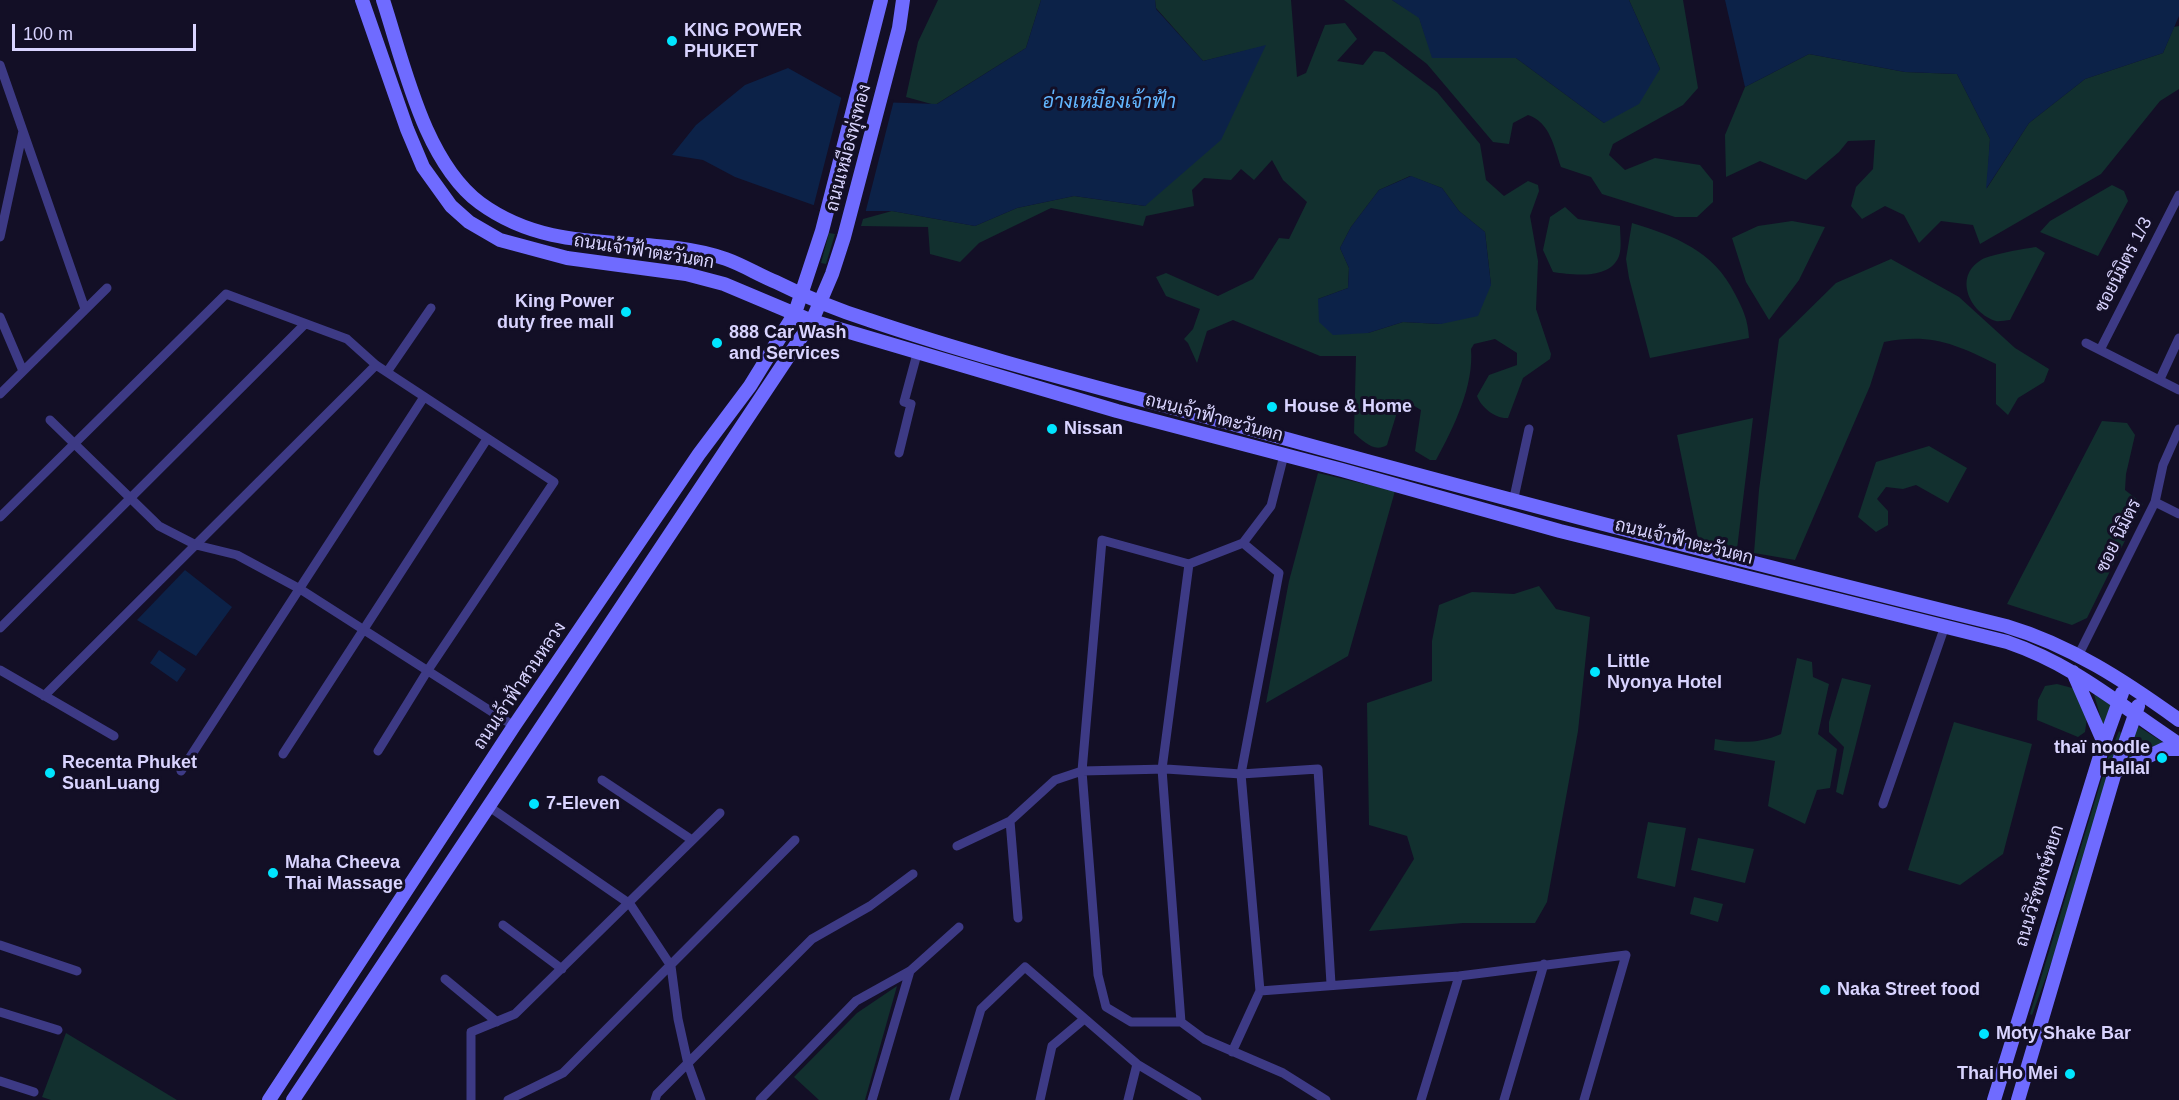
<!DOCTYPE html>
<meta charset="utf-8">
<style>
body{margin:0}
#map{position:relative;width:2179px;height:1100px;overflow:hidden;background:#130f26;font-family:Helvetica,sans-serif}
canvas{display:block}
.scale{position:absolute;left:12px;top:24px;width:184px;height:27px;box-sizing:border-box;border:3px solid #d9d4ff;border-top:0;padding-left:8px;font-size:18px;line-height:21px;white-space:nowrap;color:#d9d4ff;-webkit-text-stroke:4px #130f26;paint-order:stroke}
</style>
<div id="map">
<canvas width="2179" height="1100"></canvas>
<div class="scale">100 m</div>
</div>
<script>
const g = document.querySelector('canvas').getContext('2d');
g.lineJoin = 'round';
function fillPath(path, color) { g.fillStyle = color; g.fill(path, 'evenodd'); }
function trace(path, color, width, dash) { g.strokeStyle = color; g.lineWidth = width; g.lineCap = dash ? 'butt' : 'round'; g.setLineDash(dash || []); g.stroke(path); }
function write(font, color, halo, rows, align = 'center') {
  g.font = font + ' Helvetica,Sarabun,sans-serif'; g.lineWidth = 6; g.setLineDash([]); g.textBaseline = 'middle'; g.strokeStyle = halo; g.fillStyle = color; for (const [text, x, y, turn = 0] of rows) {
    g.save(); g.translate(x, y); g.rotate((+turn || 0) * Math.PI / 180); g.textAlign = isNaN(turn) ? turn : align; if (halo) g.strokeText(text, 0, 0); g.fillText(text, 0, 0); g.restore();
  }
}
const green = new Path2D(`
 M938,0H1041L1026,48L935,105L906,97L918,42Z
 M1155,0H1291L1297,77L1306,73L1325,25L1345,23L1357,39L1337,61L1363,65L1374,51L1384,52L1437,92L1480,144L1486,180L1504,196L1528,181L1538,185L1539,191L1530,216L1538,261L1536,309L1551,354L1550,359L1523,378L1508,418C1495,419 1481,407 1477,396L1489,375L1517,365V353L1495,339L1474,344L1471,349C1474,386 1454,427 1436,460H1430L1415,451L1421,410L1406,401L1398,409L1387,445C1374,453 1363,441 1354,433L1356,356H1320L1233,320L1207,331L1197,363L1188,343L1184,339L1193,329L1200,309L1166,296L1156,277L1166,273L1218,296L1253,279L1279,238L1289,239L1307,202L1283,180L1272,160L1254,180L1241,169L1231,180L1204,178L1192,190L1194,206L1146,216L1143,226L1051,208L979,243L960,262L930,254L928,227L861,226L863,219L892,211L975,226L1017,208L1074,196L1145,206L1265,46L1203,61L1156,8ZM1410,176L1442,188L1459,211L1485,232L1491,285L1441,324L1403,322L1368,333L1318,299L1348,288L1349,268L1340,248L1351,227L1379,190Z
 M1344,0H1392L1419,17L1433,58H1516L1604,123L1660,69L1629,0H1683L1698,88L1683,105L1613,144L1609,155L1625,170L1655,158L1700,165L1713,181V202L1697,217H1675L1602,194L1591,177L1561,167C1554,147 1550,122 1528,115L1513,123L1509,144L1493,142L1427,64Z
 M2179,26V89L2160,101L2101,174L1980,244L1973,225L1941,221L1919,243L1904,215L1885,206L1862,219L1851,206L1856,187L1873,169L1875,140L1848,141L1839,152L1806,180L1760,161L1726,177L1725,135L1745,87L1809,54L1905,72L1957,74L1990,139L1987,188L2029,123L2085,79L2163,53L2174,27Z
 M2112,185L2124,191L2128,201L2098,256L2040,232L2050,221Z
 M1565,207L1578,219L1620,226C1620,234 1622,248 1619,256C1610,280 1573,275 1553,272L1543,250L1550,217Z
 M1792,221L1825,227L1799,280L1769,320L1746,282L1732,238L1758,226Z
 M1632,223C1675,236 1714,251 1735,294C1743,309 1748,320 1749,338L1650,358L1629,278L1626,259Z
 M829,233L835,234L826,264L821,263Z
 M2036,247L2045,253L2010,320C2006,320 1999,322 1996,321C1970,313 1953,277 1981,260C1988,255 2027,248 2036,247Z
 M1891,259L1959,297L2015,348L2049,369L2044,382L2018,398L2008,415L1996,404V364C1955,344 1931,333 1884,342L1870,386L1795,560L1754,553L1759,490L1779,339L1836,283Z
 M1753,418L1737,549L1698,538L1677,435Z
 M2102,421L2127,423L2135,435L2126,474L2125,490L2143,504L2087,618L2072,625L2007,604Z
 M1929,446L1967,468L1948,503L1916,485L1903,489L1886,487L1877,499L1888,511V525L1876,532L1858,517L1876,462Z
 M1318,473L1395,491L1348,656L1266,703L1289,581Z
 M1539,586L1556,609L1590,617L1578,731L1547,902L1535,923H1463L1369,931L1414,859L1407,836L1369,825L1367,703L1432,681V641L1439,605L1472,592L1514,594Z
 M1797,658L1812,662L1813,677L1829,684L1818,734L1837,749L1830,788L1817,790L1805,824L1768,806L1775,761L1714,750L1715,739C1739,743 1758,744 1781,734Z
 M1842,678L1871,685L1843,795L1836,792L1844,747L1829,732V722Z
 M2057,684L2080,690L2087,718L2085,732L2078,737L2037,720L2038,700L2045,686Z
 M2094,694L2120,711L2105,733Z
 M1954,722L2032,744L2003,854L1960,885L1908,870Z
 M2136,725L2164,743L2128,760Z
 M2119,731L2123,735L2060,939L2032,1015L2030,1014L2108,758Z
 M1648,822L1686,828L1675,887L1637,878Z
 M1698,838L1754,849L1745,883L1691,870Z
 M1694,897L1723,904L1718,922L1690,914Z
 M897,986L865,1100H819L794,1077L857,1013Z
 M66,1033L177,1100H51L42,1097Z`);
const water = new Path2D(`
 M1041,0H1155L1156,9L1203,61L1266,45L1221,140L1145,206L1074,196L1017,208L975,226L892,211H830L735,177L703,160L672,155L696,125L745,85L788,68L847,101L937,104L1026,48Z
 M1392,0H1629L1660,69L1639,104L1604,123L1516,58H1432L1419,18Z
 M1725,0H2179V16L2163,53L2085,79L2029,123L1986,189L1990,139L1957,74L1905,72L1809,54L1745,87Z
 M1411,176L1442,188L1459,211L1485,232L1491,285L1478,316L1441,324L1403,322L1368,333L1333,335L1319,322L1318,299L1348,288L1349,268L1340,248L1351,227L1379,190Z
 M185,570L232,607L196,656L137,620Z
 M159,650L186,669L177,682L150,663Z`);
const pier = new Path2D(`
 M842,95L848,98L894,100L865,214H830L813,208Z`);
const street = new Path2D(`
 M0,65L85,309
 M0,237L23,131
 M0,317L23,371
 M2086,343L2179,390
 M2100,350L2179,195
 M387,372L431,308
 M2160,379L2179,338
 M0,394L107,288
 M50,420L159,526L196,545L237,555L300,589L514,726
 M899,453L911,404L904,402L917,354
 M1284,455L1271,506L1243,543L1189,564L1102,540L1082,771L1098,975L1106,1007L1131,1022H1181L1204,1039L1283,1073L1326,1100
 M1513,502L1529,429
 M2155,502L2179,514
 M0,517L226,294L347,339L376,365L554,482L428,670L378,751
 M0,628L305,324
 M2079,654L2155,502L2163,465L2179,429
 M0,670L114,736
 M44,696L376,365
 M283,754L487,439
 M181,771L424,397
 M602,780L692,840
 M1883,804L1945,626
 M488,806L630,904L671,966L678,1019L688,1064L701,1100
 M1010,821L1018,918
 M957,846L1010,821L1055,780L1082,771L1166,769L1241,774L1318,769L1331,984
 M503,925L562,969
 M0,945L77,971
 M445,979L497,1022
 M1260,991L1459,976L1626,955L1584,1100
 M0,1012L58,1030
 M1181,1022L1162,769L1189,564
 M1232,1052L1260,991L1241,774L1279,573L1243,543
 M0,1081L34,1092
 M471,1100V1032L515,1014L720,813
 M508,1100L563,1073L795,840
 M655,1100L657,1094L812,939L870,906L913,874
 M760,1100L856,1001L910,971L959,927
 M872,1100L910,971
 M954,1100L981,1009L1025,967L1137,1064L1197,1100
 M1040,1100L1052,1046L1083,1020
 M1128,1100L1137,1064
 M1421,1100L1459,976
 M1504,1100L1544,964`);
const secondary = new Path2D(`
 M362,0L407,129L423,167L451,206L469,222L500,240L567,258L686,274L724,284L812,321L1117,411L1342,470L1560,531L2007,642C2077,666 2119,705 2179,744
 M383,0C404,64 424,161 480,203C558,260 644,231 726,259C743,265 759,275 776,282C806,297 837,310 869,320C987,360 1109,390 1229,423C1487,495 1746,562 2006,626C2070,645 2125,681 2179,720
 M2073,672L2104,743
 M2115,772L2164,749H2179
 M269,1100L514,726L699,454L750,386L795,313L822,231L881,0
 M293,1100L812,321L832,274L844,237L899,28L903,0
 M1994,1100L2104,743L2122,693
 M2018,1100L2115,772L2138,706`);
const markers = [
 [672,41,6,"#00e5ff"],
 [626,312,6,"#00e5ff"],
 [717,343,6,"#00e5ff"],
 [1272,407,6,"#00e5ff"],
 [1052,429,6,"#00e5ff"],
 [1595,672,6,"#00e5ff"],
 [2162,758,6,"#00e5ff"],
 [50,773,6,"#00e5ff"],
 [534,804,6,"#00e5ff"],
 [273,873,6,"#00e5ff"],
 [1825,990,6,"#00e5ff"],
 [1984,1034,6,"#00e5ff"],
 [2070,1074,6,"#00e5ff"]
];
const poiNames = [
 ["KING POWER",684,31],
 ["PHUKET",684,52],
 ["King Power",614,302,"right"],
 ["duty free mall",614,323,"right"],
 ["888 Car Wash",729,333],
 ["and Services",729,354],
 ["House & Home",1284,407],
 ["Nissan",1064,429],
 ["Little",1607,662],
 ["Nyonya Hotel",1607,683],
 ["thaï noodle",2150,748,"right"],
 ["Hallal",2150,769,"right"],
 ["Recenta Phuket",62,763],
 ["SuanLuang",62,784],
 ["7-Eleven",546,804],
 ["Maha Cheeva",285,863],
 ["Thai Massage",285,884],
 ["Naka Street food",1837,990],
 ["Moty Shake Bar",1996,1034],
 ["Thai Ho Mei",2058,1074,"right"]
];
const streetNames = [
 ["ถนนเหมืองทุ่งทอง",849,148,-75],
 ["ถนนเจ้าฟ้าตะวันตก",644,252,9],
 ["ซอยนิมิตร 1/3",2124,265,-63],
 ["ถนนเจ้าฟ้าตะวันตก",1214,418,15],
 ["ซอย นิมิตร",2119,536,-64],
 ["ถนนเจ้าฟ้าตะวันตก",1684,542,14],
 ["ถนนเจ้าฟ้าสวนหลวง",520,686,-56],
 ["ถนนวิรัชหงษ์หยก",2040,886,-73]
];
const waterNames = [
 ["อ่างเหมืองเจ้าฟ้า",1109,102]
];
fillPath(green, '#12302f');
fillPath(water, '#0c2248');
fillPath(pier, '#130f26');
trace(street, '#3d3a85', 9);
trace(secondary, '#6f6bff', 14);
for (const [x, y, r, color] of markers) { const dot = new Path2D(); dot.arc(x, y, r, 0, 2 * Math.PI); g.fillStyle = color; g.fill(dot); trace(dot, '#130f26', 2); }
write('bold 18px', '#d9d4ff', '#130f26', poiNames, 'left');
write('18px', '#d9d4ff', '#130f26', streetNames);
write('italic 20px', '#62b6ff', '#130f26', waterNames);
</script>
